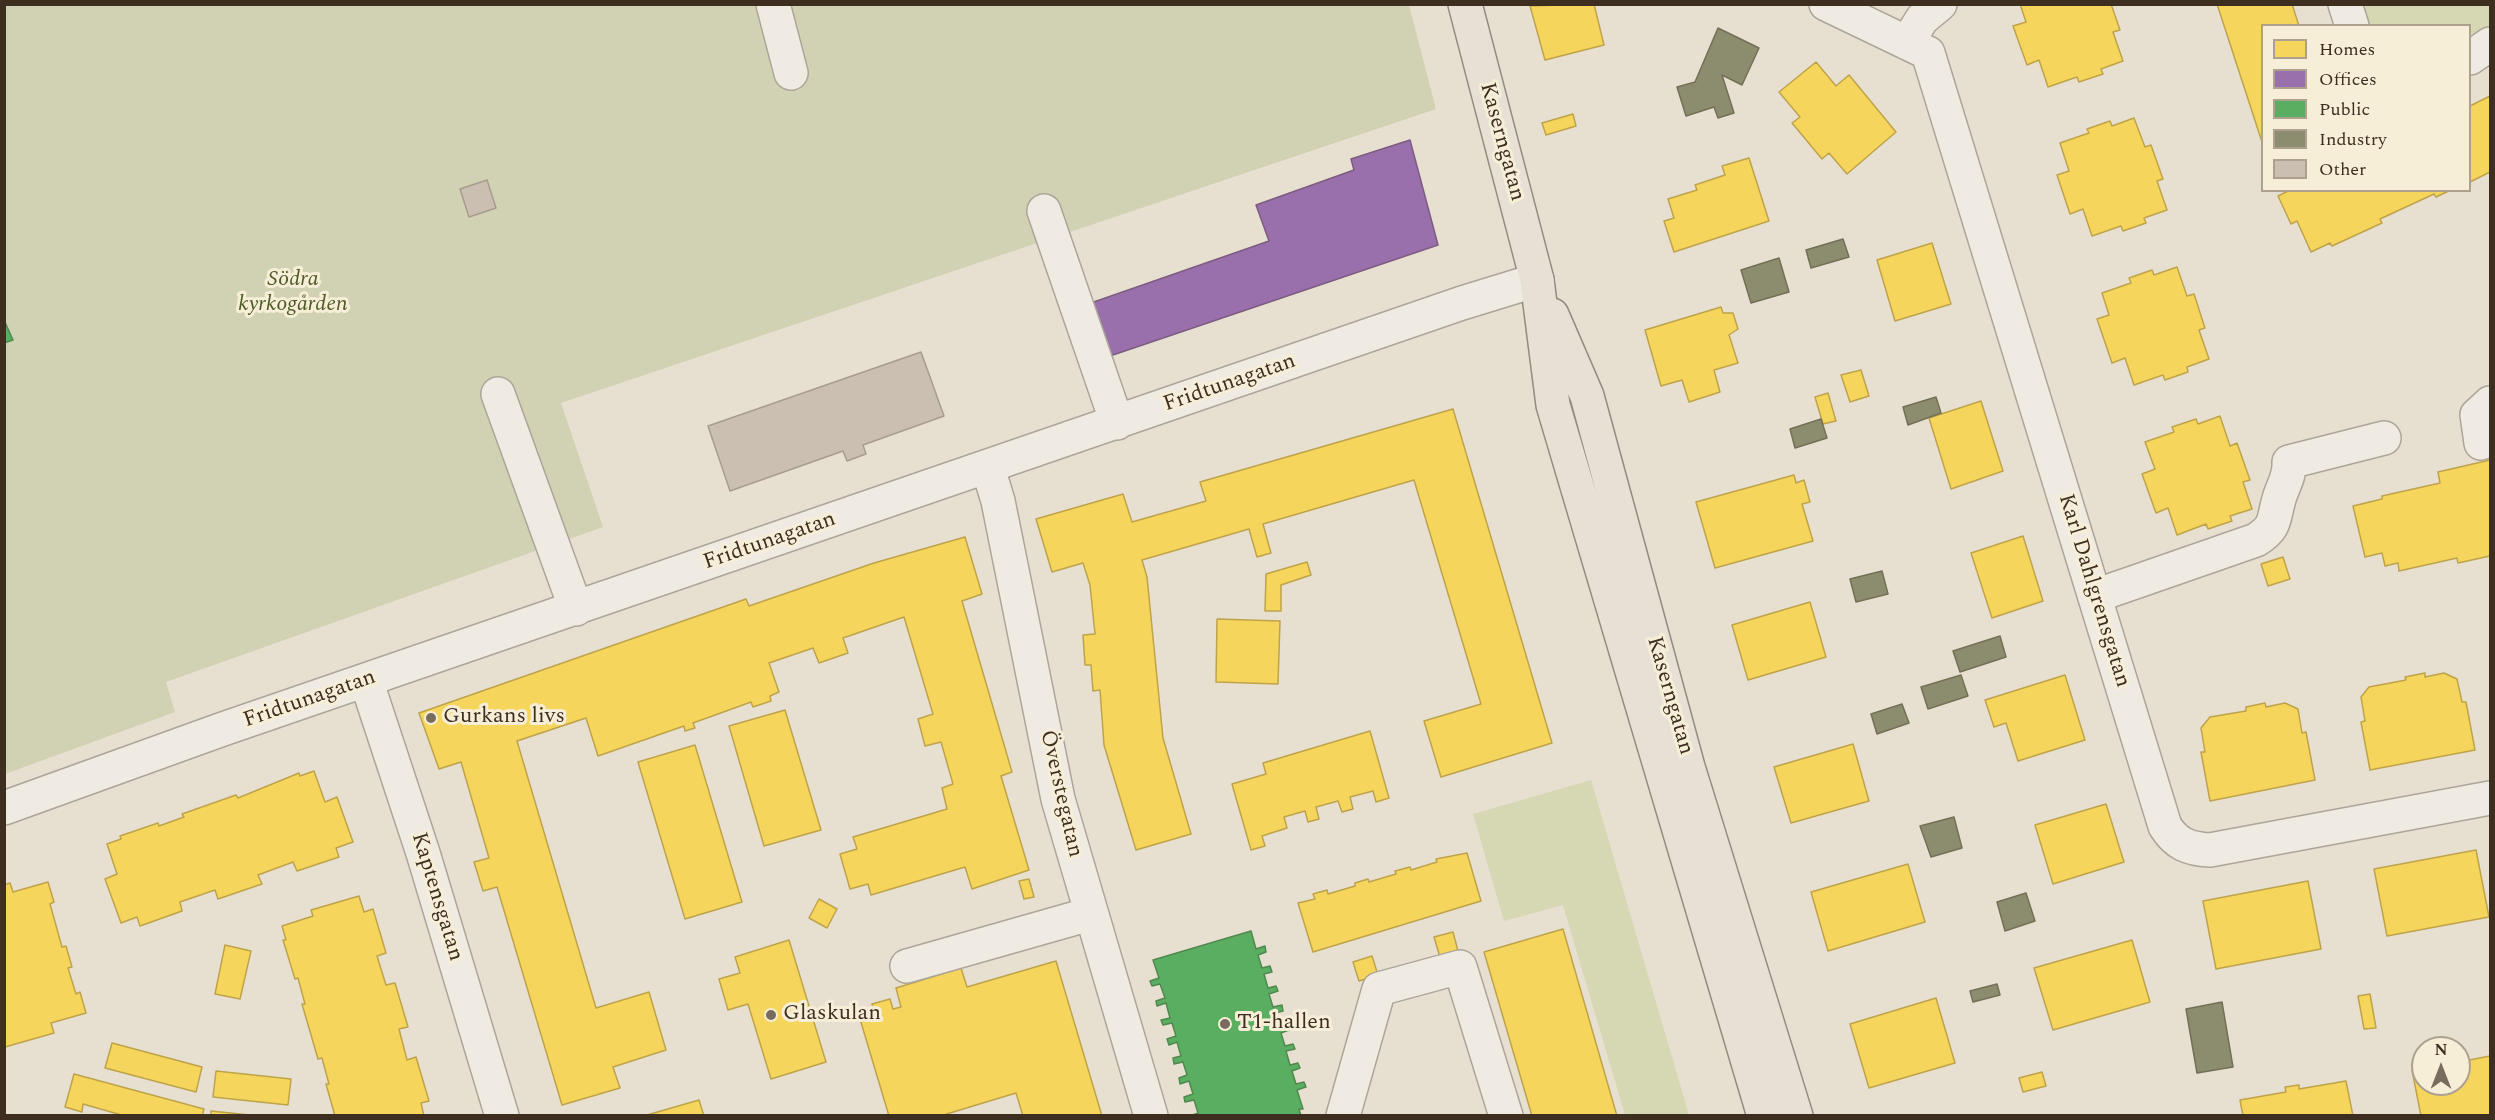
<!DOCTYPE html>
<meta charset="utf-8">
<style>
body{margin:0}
#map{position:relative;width:2495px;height:1120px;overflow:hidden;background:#e7e0d1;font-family:Spectral,serif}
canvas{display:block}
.frame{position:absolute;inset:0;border:6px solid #3d2e20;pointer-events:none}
.legend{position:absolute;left:2261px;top:24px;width:210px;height:168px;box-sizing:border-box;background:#f7eed8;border:2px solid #ada18e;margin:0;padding:8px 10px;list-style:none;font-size:18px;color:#3d2e20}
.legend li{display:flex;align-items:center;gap:12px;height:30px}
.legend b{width:30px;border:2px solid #ada18e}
.north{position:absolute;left:2411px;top:1036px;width:60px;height:60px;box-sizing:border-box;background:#f7eed8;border:2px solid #ada18e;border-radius:50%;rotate:0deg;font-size:16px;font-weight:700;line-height:24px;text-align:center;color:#3d2e20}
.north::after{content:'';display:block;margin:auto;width:21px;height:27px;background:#786c5e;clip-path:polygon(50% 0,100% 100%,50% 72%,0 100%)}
</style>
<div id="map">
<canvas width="2495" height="1120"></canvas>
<div class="frame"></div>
<ul class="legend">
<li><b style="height:16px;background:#f6d55c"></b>Homes</li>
<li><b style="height:16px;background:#9970ab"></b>Offices</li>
<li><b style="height:16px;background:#5aae61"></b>Public</li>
<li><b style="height:16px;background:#8c8c6e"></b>Industry</li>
<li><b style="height:16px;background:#cbbfb2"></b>Other</li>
</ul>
<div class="north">N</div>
</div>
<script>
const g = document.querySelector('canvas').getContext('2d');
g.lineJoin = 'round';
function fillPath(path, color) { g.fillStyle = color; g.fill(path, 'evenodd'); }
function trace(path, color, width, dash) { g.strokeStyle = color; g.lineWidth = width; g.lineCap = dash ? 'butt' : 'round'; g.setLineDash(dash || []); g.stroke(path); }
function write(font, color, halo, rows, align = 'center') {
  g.font = font + ' Spectral,serif'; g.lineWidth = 6; g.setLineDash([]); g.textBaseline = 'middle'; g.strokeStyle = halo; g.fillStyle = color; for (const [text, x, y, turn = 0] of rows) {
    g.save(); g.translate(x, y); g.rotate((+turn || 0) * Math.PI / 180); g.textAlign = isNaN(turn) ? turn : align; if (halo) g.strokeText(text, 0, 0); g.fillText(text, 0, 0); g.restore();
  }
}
const green = new Path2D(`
 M2367,5H2490V29L2470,42V26L2364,25L2361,14Z
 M1591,780L1689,1115H1625L1563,905L1504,921L1473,814Z`);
const cemetery = new Path2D(`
 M5,5H1409L1436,109L561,403L603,527L166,682L175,712L5,774Z`);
const homes = new Path2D(`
 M1594,4L1604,45L1545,60L1530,6Z
 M2020,4H2111L2120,30L2113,32L2123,61L2101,69L2103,74L2079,82L2077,77L2048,87L2039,60L2027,65L2013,26L2026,22Z
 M2217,4H2292L2299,26H2262V142Z
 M1816,62L1836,86L1849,75L1896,132L1847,174L1829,153L1822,159L1792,123L1800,117L1779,92Z
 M2490,96V172L2470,182V106Z
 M1573,114L1576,126L1546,135L1542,123Z
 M2134,118L2145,147L2151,145L2163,179L2157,181L2167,210L2144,218L2146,223L2123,231L2121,226L2092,236L2083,209L2070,214L2057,175L2069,171L2060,143L2089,133L2087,129L2110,121L2112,126Z
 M1749,158L1769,221L1674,252L1664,221L1674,218L1668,199L1697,190L1695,185L1725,175L1722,166Z
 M2290,190H2451L2436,197L2434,194L2380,219L2382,223L2332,246L2330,243L2311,252L2297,221L2291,224L2278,196Z
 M1932,243L1951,304L1895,321L1877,260Z
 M2177,267L2187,296L2194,294L2205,328L2199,330L2209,359L2187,367L2188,372L2165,380L2163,375L2134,385L2125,358L2112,363L2097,319L2109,315L2102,293L2131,283L2129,278L2152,270L2154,275Z
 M1721,307L1723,313H1733L1738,329L1729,335L1738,363L1714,370L1720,392L1689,402L1682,380L1661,386L1645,330Z
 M1861,370L1869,396L1850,402L1841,375Z
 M1828,393L1836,421L1823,424L1815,397Z
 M1981,401L2003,471L1951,489L1929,418Z
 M1453,409L1552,743L1441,777L1424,721L1481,704L1414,480L1263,524L1271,553L1257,557L1249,529L1142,560L1147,577L1163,738L1191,834L1136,850L1104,745L1100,690L1093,691L1091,665H1085L1083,635L1095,634L1090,585L1083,563L1052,572L1036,519L1123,494L1132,522L1206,501L1200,482Z
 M2220,416L2230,446L2237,443L2250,480L2243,482L2252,509L2230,516L2232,521L2208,529L2206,524L2177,535L2168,508L2156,513L2142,474L2155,469L2145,442L2174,432L2172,427L2196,419L2198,424Z
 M2490,460V556L2458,563L2457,558L2399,571L2398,563L2385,566L2382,553L2365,557L2353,506L2382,499V496L2440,483L2438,472Z
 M1794,475L1796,483L1804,480L1810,502L1802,504L1813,541L1715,568L1696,502Z
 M2023,536L2043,601L1992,618L1971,553Z
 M965,537L982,594L962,601L1012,772L1001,776L1029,870L972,889L965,867L871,895L868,884L850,889L840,854L857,849L853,837L947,809L942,788L953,784L941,742L925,746L918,719L933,714L904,617L843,638L848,653L819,663L813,648L769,663L779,692L770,696L771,701L753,707L751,702L693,723L695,728L685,731L684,726L598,756L586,718L517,741L596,1008L649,992L666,1050L613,1067L620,1088L562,1105L497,887L483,891L474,862L489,858L461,762L439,769L419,713L746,599L749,606L874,563Z
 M2283,557L2290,579L2268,586L2261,564Z
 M1307,562L1311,575L1281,585V611H1265L1266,574Z
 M1810,602L1826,657L1748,680L1732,625Z
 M1217,619L1280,621L1278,684L1216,682Z
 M2425,673V677L2444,673L2457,679L2462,702H2466L2475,750L2370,770L2361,722L2365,721L2361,697L2369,687L2406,680L2405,677Z
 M2065,675L2085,740L2018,761L2006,723L1994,727L1985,700Z
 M2265,703L2266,707L2285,703L2298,709L2302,733L2306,732L2315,780L2210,801L2201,752H2205L2201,728L2210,717L2246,711V707Z
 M785,710L821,830L764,846L729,726Z
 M1370,731L1389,798L1376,802L1373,791L1350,797L1353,809L1342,812L1338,801L1316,807L1319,819L1308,822L1305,811L1284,817L1287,828L1262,836L1265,846L1251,850L1232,784L1266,774L1263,763Z
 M1853,744L1869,801L1791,823L1774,767Z
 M695,745L742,902L685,919L638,762Z
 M314,771L325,802L337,797L353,842L336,848L339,857L297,871L293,862L258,875L262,884L218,899L215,890L180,902L182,911L140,926L137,917L121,923L105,879L117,874L107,844L121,839L120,836L158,823L159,826L184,817L182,814L236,795L238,798L299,773L300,776Z
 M2106,804L2124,862L2053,884L2035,825Z
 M2476,850L2489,917L2387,936L2374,869Z
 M1467,853L1481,901L1313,952L1298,903L1315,899L1313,894L1327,890L1328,894L1355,886V883L1368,879L1369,882L1396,874L1395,871L1410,867L1411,870L1437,862L1436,859Z
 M1908,864L1925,922L1828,951L1811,892Z
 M1029,879L1034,897L1024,899L1019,881Z
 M2308,881L2321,949L2216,969L2203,901Z
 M48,882L54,902L50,904L62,947L66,946L72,967L68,968L76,994L80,992L86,1013L51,1023L54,1033L5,1047L4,885L10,883L13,892Z
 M359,896L364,912L373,909L386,953L377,956L386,985L395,983L408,1027L399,1029L407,1060L416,1057L429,1101L421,1103L424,1116H335L326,1084H329L322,1058L318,1059L302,1004H305L298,978L295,979L283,940H286L282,926L313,916L311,910Z
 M819,899L837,909L827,928L809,918Z
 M1563,929L1617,1116H1532L1484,952Z
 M1453,932L1458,951L1440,957L1434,937Z
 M789,940L826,1062L771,1079L748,1004L728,1010L719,979L740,973L735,957Z
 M2132,940L2150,1002L2053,1030L2034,968Z
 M225,945L251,951L240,999L215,994Z
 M1372,956L1378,975L1359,981L1353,962Z
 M1056,961L1102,1116H1023L1016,1093L940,1116H889L860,1019L875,1015L872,1004L890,999L893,1009L901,1007L896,988L961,968L967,987Z
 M2370,994L2376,1028L2364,1029L2358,996Z
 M1936,998L1955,1063L1869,1088L1850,1024Z
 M112,1043L202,1067L196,1092L105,1068Z
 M2490,1056V1116H2421L2412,1070L2423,1068V1084H2459V1062Z
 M216,1071L291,1079L288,1105L213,1097Z
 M2042,1072L2046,1086L2023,1092L2019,1078Z
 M74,1074L204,1109L202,1116H125L83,1104L82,1112L65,1107Z
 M2346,1081L2353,1116H2243L2240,1100L2286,1092L2285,1087L2299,1085V1089Z
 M699,1100L704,1116H648L647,1115Z
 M211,1111L260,1116H211Z`);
const offices = new Path2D(`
 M1410,140L1438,245L1107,357L1088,304L1269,241L1256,205L1354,170L1351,159Z`);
const public = new Path2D(`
 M4,320L13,340L4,343Z
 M1251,931L1256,949L1265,946L1266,952L1258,955L1262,968L1270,966L1272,972L1264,974L1268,988L1276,986L1278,991L1269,994L1273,1007L1282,1005L1283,1011L1275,1013L1279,1027L1287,1024L1289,1030L1281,1033L1285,1046L1293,1044L1295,1049L1286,1051L1290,1065L1298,1063L1300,1068L1292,1071L1296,1084L1304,1082L1306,1087L1297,1090L1303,1109H1299L1301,1116H1190L1198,1113L1194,1100L1185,1102L1184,1097L1193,1094L1189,1081L1180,1084L1179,1078L1187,1075L1183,1062L1174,1064L1173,1058L1181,1056L1177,1042L1169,1045L1167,1039L1176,1036L1172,1023L1163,1025L1161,1020L1170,1018L1166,1003L1157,1006L1156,1001L1165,998L1160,984L1152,986L1150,981L1159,978L1153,960Z`);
const industry = new Path2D(`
 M1718,28L1759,48L1742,85L1722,75L1734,113L1718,118L1714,107L1686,116L1677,87L1695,82Z
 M1843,239L1849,257L1811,268L1806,250Z
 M1779,258L1789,292L1751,303L1741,270Z
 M1936,397L1941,413L1908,425L1903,407Z
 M1821,419L1827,438L1795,448L1790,429Z
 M1882,571L1888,594L1856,602L1850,579Z
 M2000,636L2006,657L1960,672L1953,651Z
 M1961,675L1968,696L1928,709L1921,687Z
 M1902,704L1909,723L1877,734L1871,714Z
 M1954,817L1962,848L1931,857L1920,826Z
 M2026,893L2035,921L2005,931L1997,902Z
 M1997,984L2000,995L1973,1002L1970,991Z
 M2222,1002L2233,1067L2197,1073L2186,1009Z`);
const building = new Path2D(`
 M487,180L496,208L469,217L460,189Z
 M921,352L944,416L863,445L866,454L847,461L843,451L730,491L708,426Z`);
const minor = new Path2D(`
 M773,4L791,73
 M1826,4L1928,53L2165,826C2176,844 2189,849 2210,850L2490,798
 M2345,4L2352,26
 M1907,43L1922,19L1940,4
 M2470,58L2490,44
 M1044,211L1117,423
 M498,394L576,609
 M2481,443L2477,415L2490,403
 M988,468L998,501L1058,799L1151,1116
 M2095,596L2256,540C2277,527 2273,519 2279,499C2283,485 2290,477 2289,462L2384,438
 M366,680L423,853L502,1116
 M4,808L223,729L1462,303L1537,280
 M907,966L1090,914
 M1343,1116L1379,989L1460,967L1506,1116`);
const major = new Path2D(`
 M1465,4L1537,280L1553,405L1764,1116
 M1552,315L1587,396L1688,767L1796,1116`);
const markers = [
 [431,718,6,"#786c5e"],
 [771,1015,6,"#786c5e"],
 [1225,1024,6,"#786c5e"]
];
const streetNames = [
 ["Kaserngatan",1501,142,75],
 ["Fridtunagatan",1230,384,-19],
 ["Fridtunagatan",770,542,-19],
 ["Karl Dahlgrensgatan",2093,591,73],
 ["Kaserngatan",1669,696,74],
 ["Fridtunagatan",310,700,-19],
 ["Överstegatan",1060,794,77],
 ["Kaptensgatan",436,897,73]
];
const parkNames = [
 ["Södra",293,281],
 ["kyrkogården",293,306]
];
const poiNames = [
 ["Gurkans livs",443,718],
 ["Glaskulan",783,1015],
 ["T1-hallen",1237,1024]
];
fillPath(green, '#d6d7b3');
fillPath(cemetery, '#d1d1b3');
fillPath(homes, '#f6d55c');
trace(homes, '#bea34a', 1.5);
fillPath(offices, '#9970ab');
trace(offices, '#7d5c81', 1.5);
fillPath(public, '#5aae61');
trace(public, '#51884e', 1.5);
fillPath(industry, '#8c8c6e');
trace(industry, '#747057', 1.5);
fillPath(building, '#cbbfb2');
trace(building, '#a89c90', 1.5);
trace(minor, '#ada599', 36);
trace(major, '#928b80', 36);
trace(minor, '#efebe3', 33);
trace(major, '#e6e1d4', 33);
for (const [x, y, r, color] of markers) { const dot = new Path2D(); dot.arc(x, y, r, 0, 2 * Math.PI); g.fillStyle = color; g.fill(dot); trace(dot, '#f7eed8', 2); }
write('22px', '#3d2e20', '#f7eed8', streetNames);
write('italic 22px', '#4d5a26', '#f7eed8', parkNames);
write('22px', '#3d2e20', '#f7eed8', poiNames, 'left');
</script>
